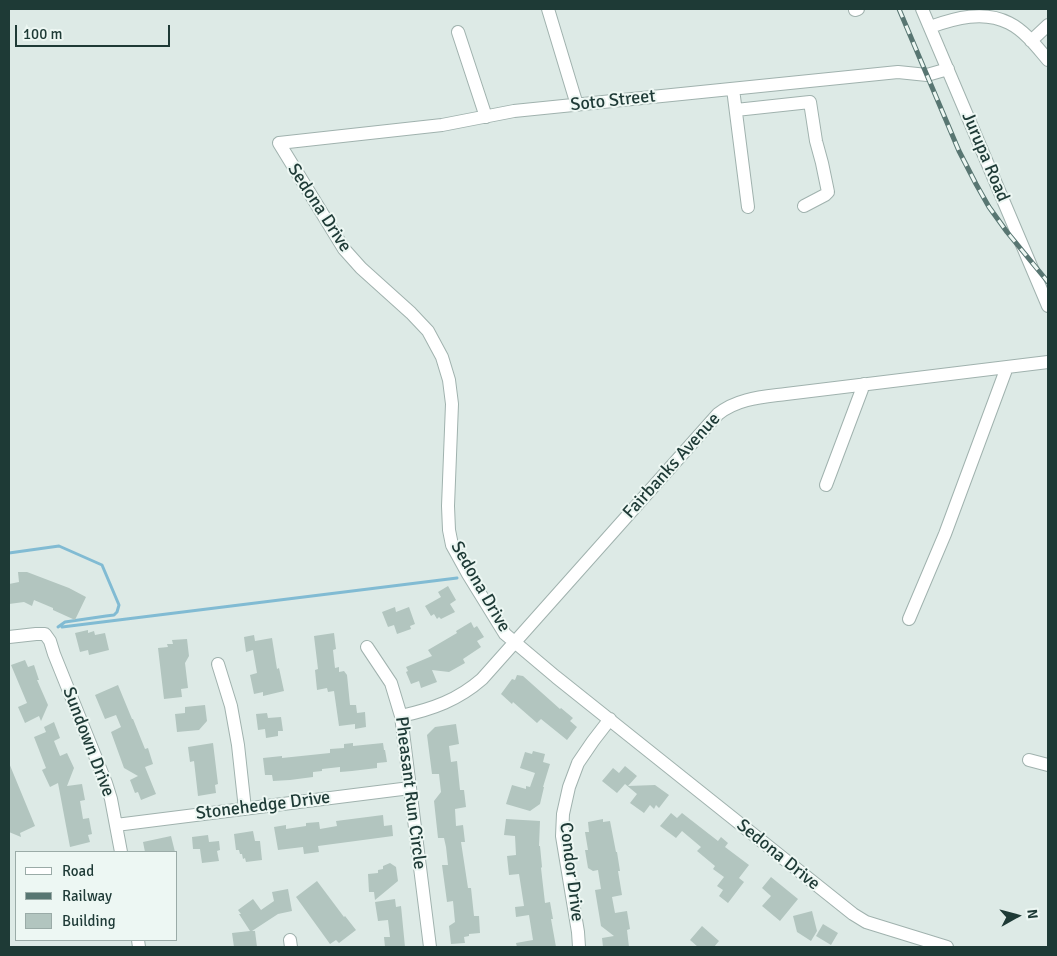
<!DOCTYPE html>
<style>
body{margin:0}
#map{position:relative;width:1057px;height:956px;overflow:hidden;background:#ddeae6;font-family:Signika,sans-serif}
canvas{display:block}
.frame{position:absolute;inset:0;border:10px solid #1e3a36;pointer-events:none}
.legend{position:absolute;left:15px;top:851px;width:162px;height:90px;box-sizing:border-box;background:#edf7f3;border:1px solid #9aaba7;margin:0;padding:6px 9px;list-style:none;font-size:15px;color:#1e3a36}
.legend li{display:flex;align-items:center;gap:10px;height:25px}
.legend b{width:25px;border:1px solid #9aaba7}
.north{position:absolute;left:992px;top:891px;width:50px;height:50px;-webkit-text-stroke:4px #edf7f3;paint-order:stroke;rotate:83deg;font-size:14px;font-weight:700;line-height:20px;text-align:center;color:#1e3a36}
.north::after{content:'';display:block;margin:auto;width:18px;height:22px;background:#1e3a36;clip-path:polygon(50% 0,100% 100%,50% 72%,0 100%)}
.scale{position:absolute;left:15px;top:25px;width:155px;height:22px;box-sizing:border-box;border:2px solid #1e3a36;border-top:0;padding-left:6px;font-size:15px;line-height:18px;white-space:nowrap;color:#1e3a36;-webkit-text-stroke:4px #edf7f3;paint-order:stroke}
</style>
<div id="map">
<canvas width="1057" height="956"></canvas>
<div class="frame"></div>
<ul class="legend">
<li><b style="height:6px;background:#fff"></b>Road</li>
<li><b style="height:6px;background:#587672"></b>Railway</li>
<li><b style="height:14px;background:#b2c5bf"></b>Building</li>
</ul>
<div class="north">N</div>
<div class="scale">100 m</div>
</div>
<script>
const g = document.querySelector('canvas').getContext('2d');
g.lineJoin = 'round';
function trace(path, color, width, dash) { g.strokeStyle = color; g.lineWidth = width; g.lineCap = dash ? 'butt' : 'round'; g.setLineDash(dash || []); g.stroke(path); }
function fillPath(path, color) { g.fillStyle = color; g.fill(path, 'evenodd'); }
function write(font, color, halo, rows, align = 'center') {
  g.font = font + ' Signika,sans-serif'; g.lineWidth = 4; g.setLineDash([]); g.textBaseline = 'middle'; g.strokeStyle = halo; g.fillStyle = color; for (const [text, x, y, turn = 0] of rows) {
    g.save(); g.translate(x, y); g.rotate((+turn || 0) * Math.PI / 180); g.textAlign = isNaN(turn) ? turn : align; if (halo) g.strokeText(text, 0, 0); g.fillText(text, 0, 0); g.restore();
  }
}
const stream = new Path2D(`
 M9,553L59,546L102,565L119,605L117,612L114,615L106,616L65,622L58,627
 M62,627L457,578`);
const building = new Path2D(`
 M18,572H27L69,588L86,597L75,620L53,610V608L34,600L32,606L24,602L9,604V584L19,582Z
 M448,586L456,600L450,604L455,612L441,619L439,617L437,619L434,614L431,616L425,606L441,597L438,592Z
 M395,607L396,612L409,607L415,624L410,626L411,629L397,634L394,625L388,627L382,612Z
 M471,622L474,628L477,626L484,637L477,641L481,647L463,659L465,663L449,672L432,670L437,682L421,688L419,681L411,684L406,672L408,671L406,667L432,656L428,650L457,633L456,631Z
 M88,630V633L94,631L95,635L105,633L109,650L89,655L88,650L80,652L75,633Z
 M334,633L336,649L333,650L335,668L339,667V672L344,671L347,675L350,705H356L357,713L365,712L366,727L355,729V724L339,726L334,691L328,692L327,688L317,690L315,670L318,669L314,636Z
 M254,635L255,641L272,638L277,669L279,668L284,691L263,696V692L254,694L250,675L257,673L253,650L246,652L244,637Z
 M187,639L189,656L185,663L188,688L181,689L182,697L164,699L158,648L168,647L167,644H173L172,640Z
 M25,660L28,667L34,665L39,680H37L48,705L41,721L39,716L25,723L18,707L27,703L11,665Z
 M517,675L523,676L560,709L561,708L573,718L570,721L577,727L567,740L541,719L537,723L513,702L512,704L501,694L512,679L515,680Z
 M118,685L132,719H133L145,749L148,748L153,764L145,767L156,794L141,800L138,792L135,793L130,780L138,776L124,768L111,732L121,727L116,715L105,719L95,695Z
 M205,705L207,721L199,730L177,732L175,714L185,713V707Z
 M267,713L268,718L281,717L283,731H278V736L266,738L265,729L258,730L256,714Z
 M54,722L60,738L54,741L60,756L67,753L74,768L67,786L82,784L85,800L80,801L83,819L89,818L92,834L88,835L90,842L70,847L58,783L50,787L42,770L46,768L34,737L46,732L44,727Z
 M456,724L459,744L449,746L451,762L457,761L460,790H464L466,807L455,809L456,826L463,825L465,842H461L468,888H471L474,916H479L480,933L469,934V936L464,937L465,943L451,944L449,926L455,922L453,901L447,902L442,865H448L446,847L444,838H438L434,801L441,792L439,774H432L427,735L435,727Z
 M213,743L218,784L215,785L216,793L198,796L194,761L190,762L188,747Z
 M353,743V746L383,743L384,750H385L387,762L377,763V768L352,771L340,772V767L322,769V771L313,772V777L290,780L273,781L272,775H265L263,758L282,756V758L330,753V749L344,748V744Z
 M533,751L545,754L543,762L550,764L543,787H544L540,804L530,811L506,804L512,785L526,789V786L530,787L535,773L520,768L525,752L532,754Z
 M9,763L35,826L20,833L21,837L9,832Z
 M625,766L637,776L628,786L655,785L669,795L659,808L656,805L654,809L650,805L644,813L630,803L637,794L625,784L617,793L602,781L613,768L619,773Z
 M671,813L677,818L682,813L718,841L721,837L728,843L725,847L749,865L739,878L744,882L728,903L719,896L723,890L717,886L724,877L713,869L715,866L697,851L701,847L682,831L676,838L660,826Z
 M383,815L384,826L392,825L393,836L318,846L319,852L304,854L303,847L278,850L274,827L286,825V829L306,826V823L319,822L320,829L337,826L336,821Z
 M506,819L540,821L539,846H540L542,867L541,868L545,903L550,902L553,919H551L556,947H517L516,943L533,940L529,915L516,917L515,907L524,906L519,874L509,875L507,856L516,855L515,836L504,835Z
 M603,819V822L610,821L616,852H617L620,871H618L622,895L612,897L615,913L627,911L630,929L627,930L629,947H603L602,938L614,936L601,926L595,890L601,889L598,870L593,871L588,868L585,850H588L585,832H589L588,822Z
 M253,831L255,841H260L262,860L246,862L245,858L243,859L242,854H240L239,850H236L234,834Z
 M208,835L209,842L219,841L220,850L217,851L219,861L202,863L200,849H193L192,837Z
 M171,836L175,852H145L143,842Z
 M390,863L396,867L398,881L375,900L374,892H369L368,874L378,873V870L383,869V866Z
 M771,877L798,899L780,921L762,906L771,896L762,888Z
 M317,881L344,917L345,916L356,930L339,943L336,940L330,944L296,897Z
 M288,889L292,911L278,914L252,931H255L257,947H234L232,933L250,931L239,914H241L238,910L253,899L261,910L274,901L272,892Z
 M395,899L396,907L401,906L405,947H385L384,937H390L388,920L378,921L375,902Z
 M812,911L817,931L811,941L797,932L793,916Z
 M823,924L838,933L831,945L816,936Z
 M702,926L719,941L714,947H698L690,940Z`);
const minor = new Path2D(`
 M548,9L577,105
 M922,9L1048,306
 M855,10L858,9
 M930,27C955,18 984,10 1009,23C1025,31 1037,47 1048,60
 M458,32L486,117
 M1031,41L1048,25
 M733,89L748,207
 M736,110L810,102L816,141L822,163L828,192L825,195L804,206
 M826,485L864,384
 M909,619L945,534L1007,367
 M9,637L36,634H45L50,641L54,654L106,783L111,799L121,852
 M367,647L391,683L401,716L430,947
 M218,664L231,706L238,745L245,809
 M401,716C433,709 458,700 482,679L718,414C738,398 763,397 786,394L1048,362
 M1029,760L1048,765
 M116,825L410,788
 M138,940L139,947
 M290,940L291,947
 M579,947L578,932L562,836L563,814L569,787L578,763L593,741L610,719
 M947,947L866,922L853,914L556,677L505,634L468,574L452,545L449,530L448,506L452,404L449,380L442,357L428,331L411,313L361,268L344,249L279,143L442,125L514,111L898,72L927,75L948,69`);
const rail = new Path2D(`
 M899,9L959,151L976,184L989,207L1007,232L1048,282`);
const streetNames = [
 ["Soto Street",613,101,-6],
 ["Jurupa Road",985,157,67],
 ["Sedona Drive",319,208,57],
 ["Fairbanks Avenue",672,466,-48],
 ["Sedona Drive",480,587,60],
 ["Sundown Drive",88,742,69],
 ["Pheasant Run Circle",410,793,83],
 ["Stonehedge Drive",263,806,-7],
 ["Sedona Drive",778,855,39],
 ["Condor Drive",571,872,83]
];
trace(stream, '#81bbd3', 3);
fillPath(building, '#b2c5bf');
trace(minor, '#a0b2ae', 14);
trace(minor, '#fff', 12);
trace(rail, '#587672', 5);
trace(rail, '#edf7f3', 3, [9]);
write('18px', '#1e3a36', '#edf7f3', streetNames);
</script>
